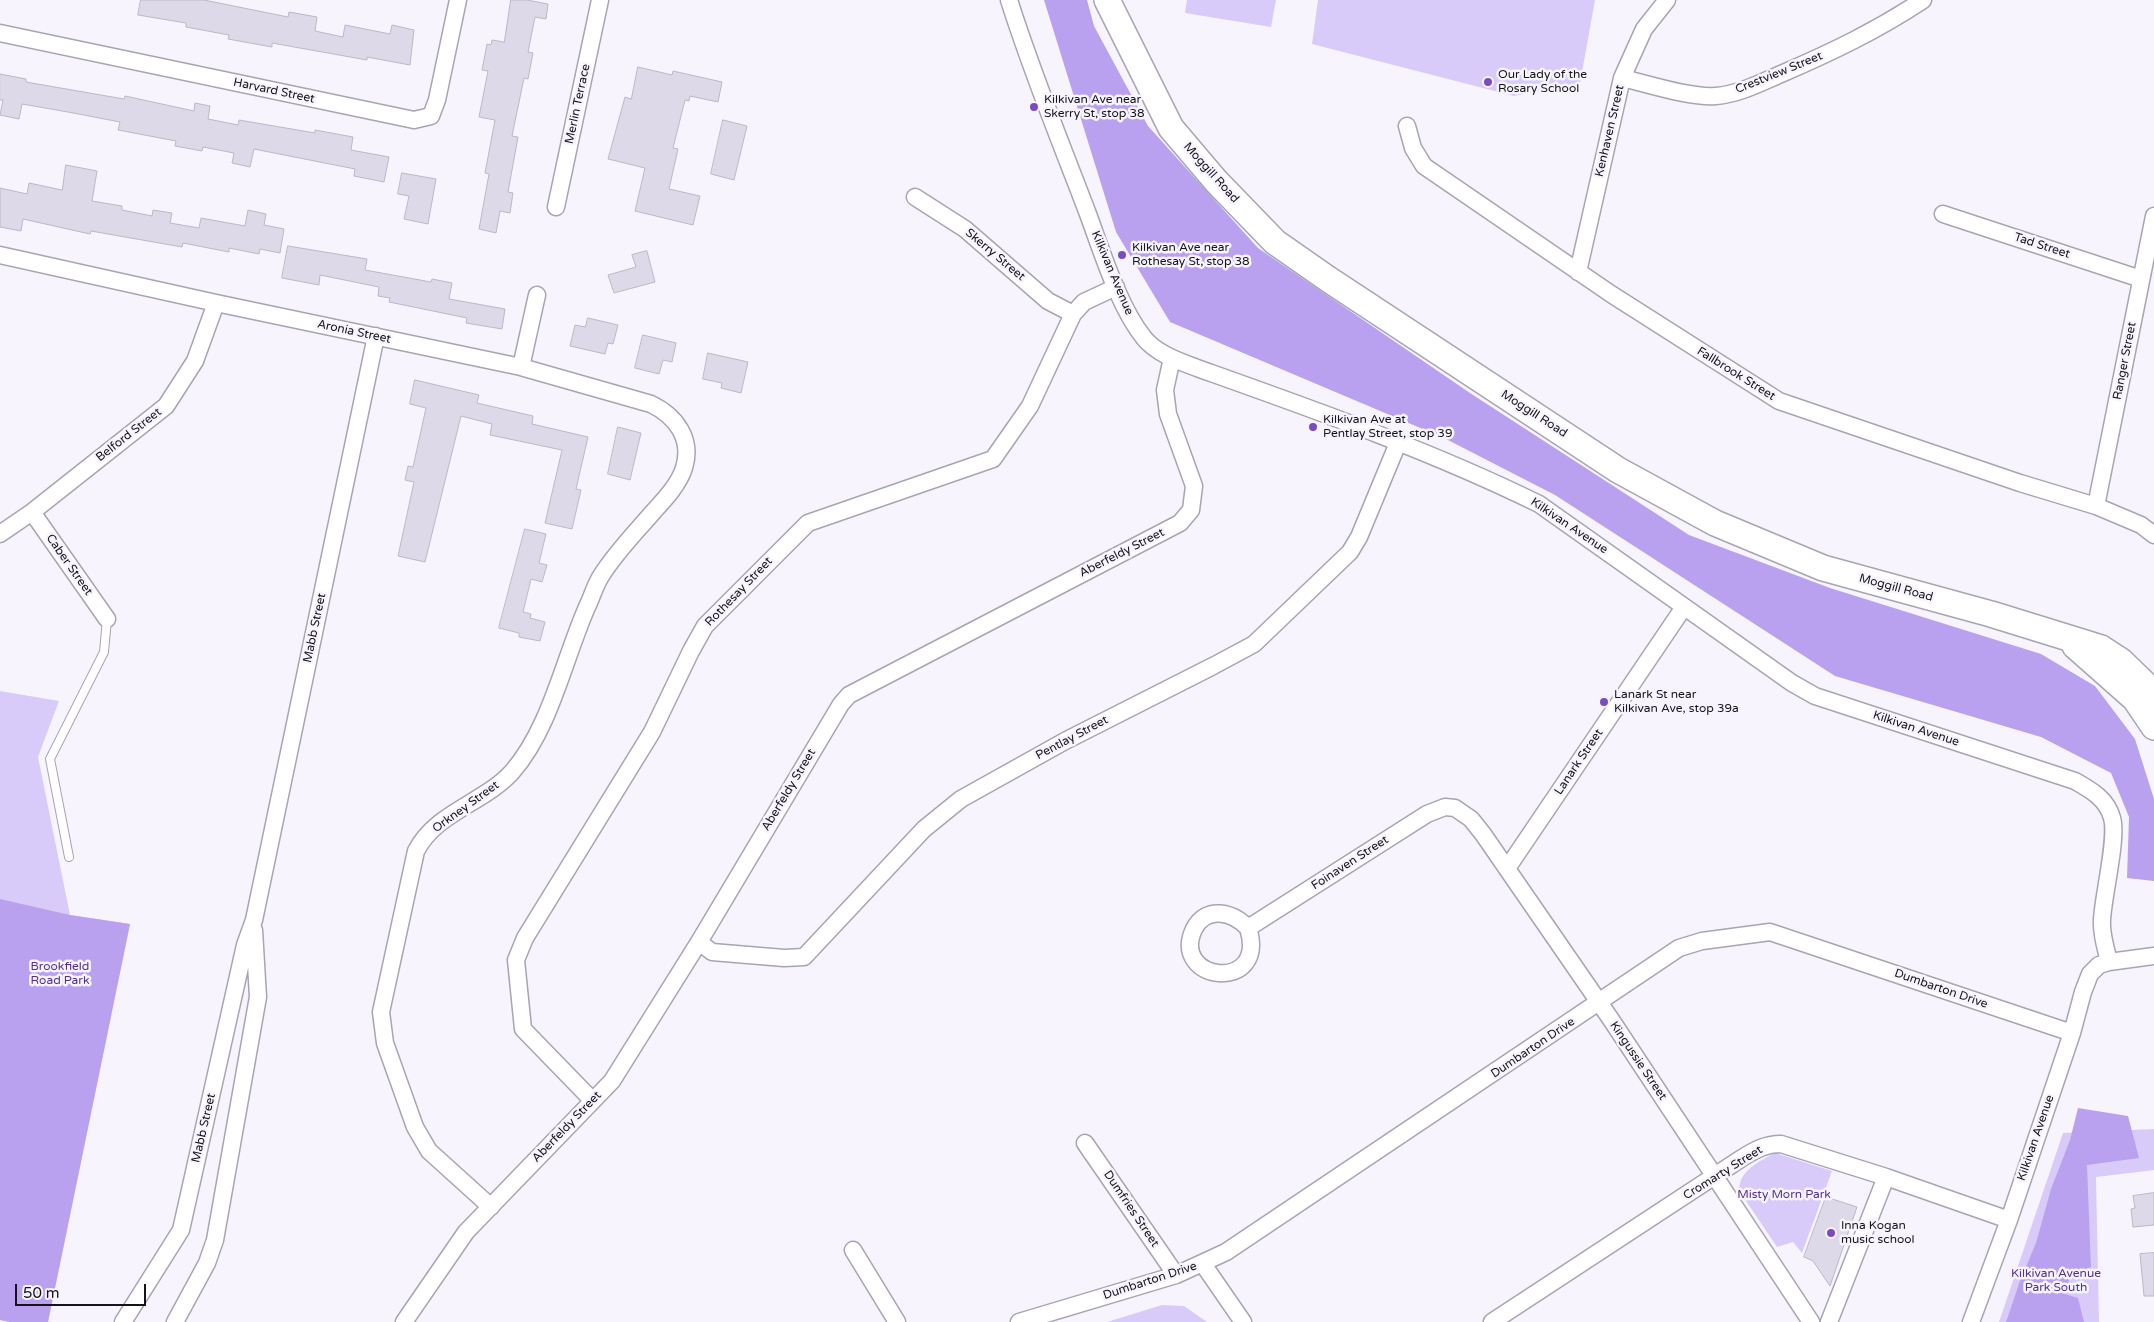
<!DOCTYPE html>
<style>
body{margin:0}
#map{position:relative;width:2154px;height:1322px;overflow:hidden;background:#f7f4fe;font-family:"Varela Round",sans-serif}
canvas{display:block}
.scale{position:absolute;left:15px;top:1284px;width:131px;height:22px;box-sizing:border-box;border:2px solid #151419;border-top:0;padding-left:6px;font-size:15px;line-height:18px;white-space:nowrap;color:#151419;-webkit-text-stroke:4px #f7f4fe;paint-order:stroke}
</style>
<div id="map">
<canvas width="2154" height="1322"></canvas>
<div class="scale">50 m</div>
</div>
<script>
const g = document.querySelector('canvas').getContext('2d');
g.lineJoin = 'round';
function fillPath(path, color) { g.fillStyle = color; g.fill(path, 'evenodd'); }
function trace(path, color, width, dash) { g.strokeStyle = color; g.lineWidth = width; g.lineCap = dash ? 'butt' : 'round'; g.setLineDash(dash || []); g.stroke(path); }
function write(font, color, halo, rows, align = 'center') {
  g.font = font + ' "Varela Round",sans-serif'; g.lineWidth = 5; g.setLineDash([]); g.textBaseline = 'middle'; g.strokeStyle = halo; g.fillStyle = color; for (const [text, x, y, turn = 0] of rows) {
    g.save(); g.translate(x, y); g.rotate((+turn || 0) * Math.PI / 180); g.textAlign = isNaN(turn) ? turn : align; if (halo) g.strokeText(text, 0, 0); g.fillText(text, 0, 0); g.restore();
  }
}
const green = new Path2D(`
 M1187,0H1276L1271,27L1185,13Z
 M1318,0H1595L1580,83L1514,96L1312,44Z
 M0,691L59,701L38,757L70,915L130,924L48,1322H10L0,1320Z
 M2154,1129V1170L2096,1177L2099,1322H1999L2063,1133Z
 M1775,1153L1832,1171L1802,1253L1793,1242L1777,1247L1740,1192C1736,1172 1760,1161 1775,1153Z
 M1162,1305L1184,1306L1207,1322H1107Z`);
const forest = new Path2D(`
 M1044,0H1087L1094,26L1148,126L1258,248L1470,393L1689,535L1830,588L2041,654L2095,686L2135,739L2154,799V881L2127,878L2129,817L2111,773L2041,737L1835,676L1555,495L1444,438L1170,322L1116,232Z
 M0,899L70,915L130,924L48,1322H10L0,1320Z
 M2078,1108L2128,1116L2139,1158L2087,1165L2091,1267L2071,1274L2065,1294L2078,1298L2084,1322H2006L2020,1281L2036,1243L2051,1189L2070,1140Z`);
const building = new Path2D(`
 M141,0H204L288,17L289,12L317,17L315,31L343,37L345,25L390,34L392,25L414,30L410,65L367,57V60L272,43V47L228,39L229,35L186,27V23L138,15Z
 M511,0H527L548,4L546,19L535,17L528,52L533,53L528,79L524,78L512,136L518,137L508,192L513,193L510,213L500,211L496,233L479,229L489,174L485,173L495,120L479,117L488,71L482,70L487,44L491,45L492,40L504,42Z
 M638,67L672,75L673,71L722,82L718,102L690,96L689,101L685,100L673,148L678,149L669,189L700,196L693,225L635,211L645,168L608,159L625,97L631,99Z
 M0,74L26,79V82L124,99L125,96L194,111L195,103L210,106L208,119L238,125L239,120L315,133V130L353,137L351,150L389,157L384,182L354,176L355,169L254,149L250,167L232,163L234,153L203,147L202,151L175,146L176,141L118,130L120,122L68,112L22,104L19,119L0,115L3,100H0Z
 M723,120L747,126L734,180L711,174Z
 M66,165L97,171L92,201L122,206V210L152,216L153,210L172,213L170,223L199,228L201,218L245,226L248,210L266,214L264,225L284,229L280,253L260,249L259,254L229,248V252L183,243L182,247L91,231L90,234L23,219L21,231L0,227V188L27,194L29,183L62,190Z
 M402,173L436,179L428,224L404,219L409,196L398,194Z
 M288,246L367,259L365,270L431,282L432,279L452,283L449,299L505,309L502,329L466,323L467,318L389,302L390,298L378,296L379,287L320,275L319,285L282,278Z
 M647,251L655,282L614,293L608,275L636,267L632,255Z
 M588,318L618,325L613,344L608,343L605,354L570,346L575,325L585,327Z
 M643,335L676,343L672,362L663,360L659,374L635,368Z
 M708,353L748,362L741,393L721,388L722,383L703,379Z
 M415,380L479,395L477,403L533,416L532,424L588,437L576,489L581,490L572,529L545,523L562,450L490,435L492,424L461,416L425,562L398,556L414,482L405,480L408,466L413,467L426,408L410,404Z
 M618,427L641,433L630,480L608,474Z
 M525,529L546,534L539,563L547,565L542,582L531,579L523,612L531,614L530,618L545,622L540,641L519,637V633L499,628Z
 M2154,1193V1225L2133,1227L2131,1209L2135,1208L2133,1196Z
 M1826,1197L1857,1207L1830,1286L1813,1261L1804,1257Z
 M2154,1253V1296H2144L2140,1254Z`);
const service = new Path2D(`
 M69,857L50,759L104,652L107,619`);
const minor = new Path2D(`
 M1009,0C1032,73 1061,143 1088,214C1102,252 1119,307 1144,338C1157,354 1179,361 1197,368C1312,409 1429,450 1539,504L1792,683L1815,696L2075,781C2091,790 2107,799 2112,818C2118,837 2103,896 2102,920C2101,935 2106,948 2109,962L2099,965L2090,974L2083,992L2072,1033L2009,1220L1971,1322
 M0,33L414,120L431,116L437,100L458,0
 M1622,78C1649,84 1690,98 1716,96C1739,94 1760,83 1781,74C1832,52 1876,31 1923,0
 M1407,126L1413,148L1424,166L1611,294L1779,401L2020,483L2096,506L2141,525L2154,535
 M915,197L965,229L1048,301L1073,314
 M556,207L600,0
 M1943,214L2141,279
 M0,255L216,303L521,367L651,404C676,416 693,439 684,468C679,484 665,499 654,511C636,532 616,552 601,576C595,585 592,597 587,607C564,659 550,729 512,772C484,803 436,812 416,851L381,1012L385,1043L415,1127L429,1151L491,1207
 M1578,272L1622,78L1644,29L1667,0
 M521,367L537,295
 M2096,506L2154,216
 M32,512L107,619
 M0,534L32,512L166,406L195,361L216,303
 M1508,867L1684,607
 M1248,928C1233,912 1206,905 1194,929C1169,982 1269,994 1248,928L1427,814L1445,807L1455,808L1471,819L1483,834L1612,1021L1811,1322
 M699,942L712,952L784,958L804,957L924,829L961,799L1065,741L1213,666L1254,644L1350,552L1359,537L1398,443
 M2109,962L2154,956
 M592,1100L523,1029L516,960L525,938L652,732L691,651L705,626L808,523L993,459L1030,406L1073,314L1084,302L1116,287
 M1085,1143L1176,1275
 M853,1250L897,1322
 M1203,1264L1243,1322
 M123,1322L181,1230L245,945L254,920L376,336
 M175,1322L207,1263L215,1240L258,997L254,930
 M404,1322L466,1232L612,1081L699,942L841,704L849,695L1180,523L1191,510L1194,486L1168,414L1165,390L1172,358
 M1019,1322L1176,1275L1226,1252L1679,948L1702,941L1770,932L2072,1033
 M1492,1322L1742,1158C1755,1150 1765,1144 1781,1144L1886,1177L2009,1220
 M1829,1322L1886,1177`);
const primary = new Path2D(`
 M1107,0L1171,128L1216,181L1275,242L1328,279L1618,470L1715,523L1823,568L1991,614L2101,648L2121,661L2154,693
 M2075,646L2135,699L2154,727`);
const markers = [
 [1488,82,5,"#7b4bc4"],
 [1034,107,5,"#7b4bc4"],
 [1122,255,5,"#7b4bc4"],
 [1313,427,5,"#7b4bc4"],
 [1604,702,5,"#7b4bc4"],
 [1831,1233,5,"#7b4bc4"]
];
const streetNames = [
 ["Crestview Street",1779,73,-22],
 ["Harvard Street",274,91,12],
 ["Merlin Terrace",578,104,-78],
 ["Kenhaven Street",1610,131,-77],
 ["Moggill Road",1211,173,48],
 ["Tad Street",2042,246,18],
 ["Skerry Street",995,255,40],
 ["Kilkivan Avenue",1112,273,67],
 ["Aronia Street",354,332,12],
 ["Ranger Street",2125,361,-79],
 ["Fallbrook Street",1736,374,32],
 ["Moggill Road",1534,414,33],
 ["Belford Street",129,435,-38],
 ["Kilkivan Avenue",1569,526,34],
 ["Aberfeldy Street",1122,553,-27],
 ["Caber Street",69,565,55],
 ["Moggill Road",1896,588,15],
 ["Rothesay Street",739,592,-46],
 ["Mabb Street",315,628,-78],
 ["Kilkivan Avenue",1916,729,18],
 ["Pentlay Street",1072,738,-28],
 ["Lanark Street",1579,762,-56],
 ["Aberfeldy Street",789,790,-59],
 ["Orkney Street",466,807,-36],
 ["Foinaven Street",1350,863,-33],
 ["Dumbarton Drive",1941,989,19],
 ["Dumbarton Drive",1533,1048,-34],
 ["Kingussie Street",1638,1061,56],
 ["Aberfeldy Street",567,1127,-46],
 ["Mabb Street",204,1128,-77],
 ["Kilkivan Avenue",2036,1138,-71],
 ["Cromarty Street",1723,1173,-32],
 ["Dumfries Street",1131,1209,56],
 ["Dumbarton Drive",1150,1281,-18]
];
const poiNames = [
 ["Our Lady of the",1498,75],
 ["Rosary School",1498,89],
 ["Kilkivan Ave near",1044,100],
 ["Skerry St, stop 38",1044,114],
 ["Kilkivan Ave near",1132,248],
 ["Rothesay St, stop 38",1132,262],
 ["Kilkivan Ave at",1323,420],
 ["Pentlay Street, stop 39",1323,434],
 ["Lanark St near",1614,695],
 ["Kilkivan Ave, stop 39a",1614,709],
 ["Inna Kogan",1841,1226],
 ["music school",1841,1240]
];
const parkNames = [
 ["Brookfield",60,967],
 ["Road Park",60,981],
 ["Misty Morn Park",1784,1195],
 ["Kilkivan Avenue",2056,1274],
 ["Park South",2056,1288]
];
fillPath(green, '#d8cbf9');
fillPath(forest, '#baa1f0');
fillPath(building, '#ded9e9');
trace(building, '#bbb7c6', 1);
trace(service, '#a8a4b3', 10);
trace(minor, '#a8a4b3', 19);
trace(primary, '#a8a4b3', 28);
trace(service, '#fff', 8);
trace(minor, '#fff', 16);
trace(primary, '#fff', 25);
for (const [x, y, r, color] of markers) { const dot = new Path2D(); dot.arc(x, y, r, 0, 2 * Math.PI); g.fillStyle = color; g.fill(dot); trace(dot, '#f7f4fe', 2); }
write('12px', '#151419', '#f7f4fe', streetNames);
write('12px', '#151419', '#f7f4fe', poiNames, 'left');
write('12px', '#55308b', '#f7f4fe', parkNames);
</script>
